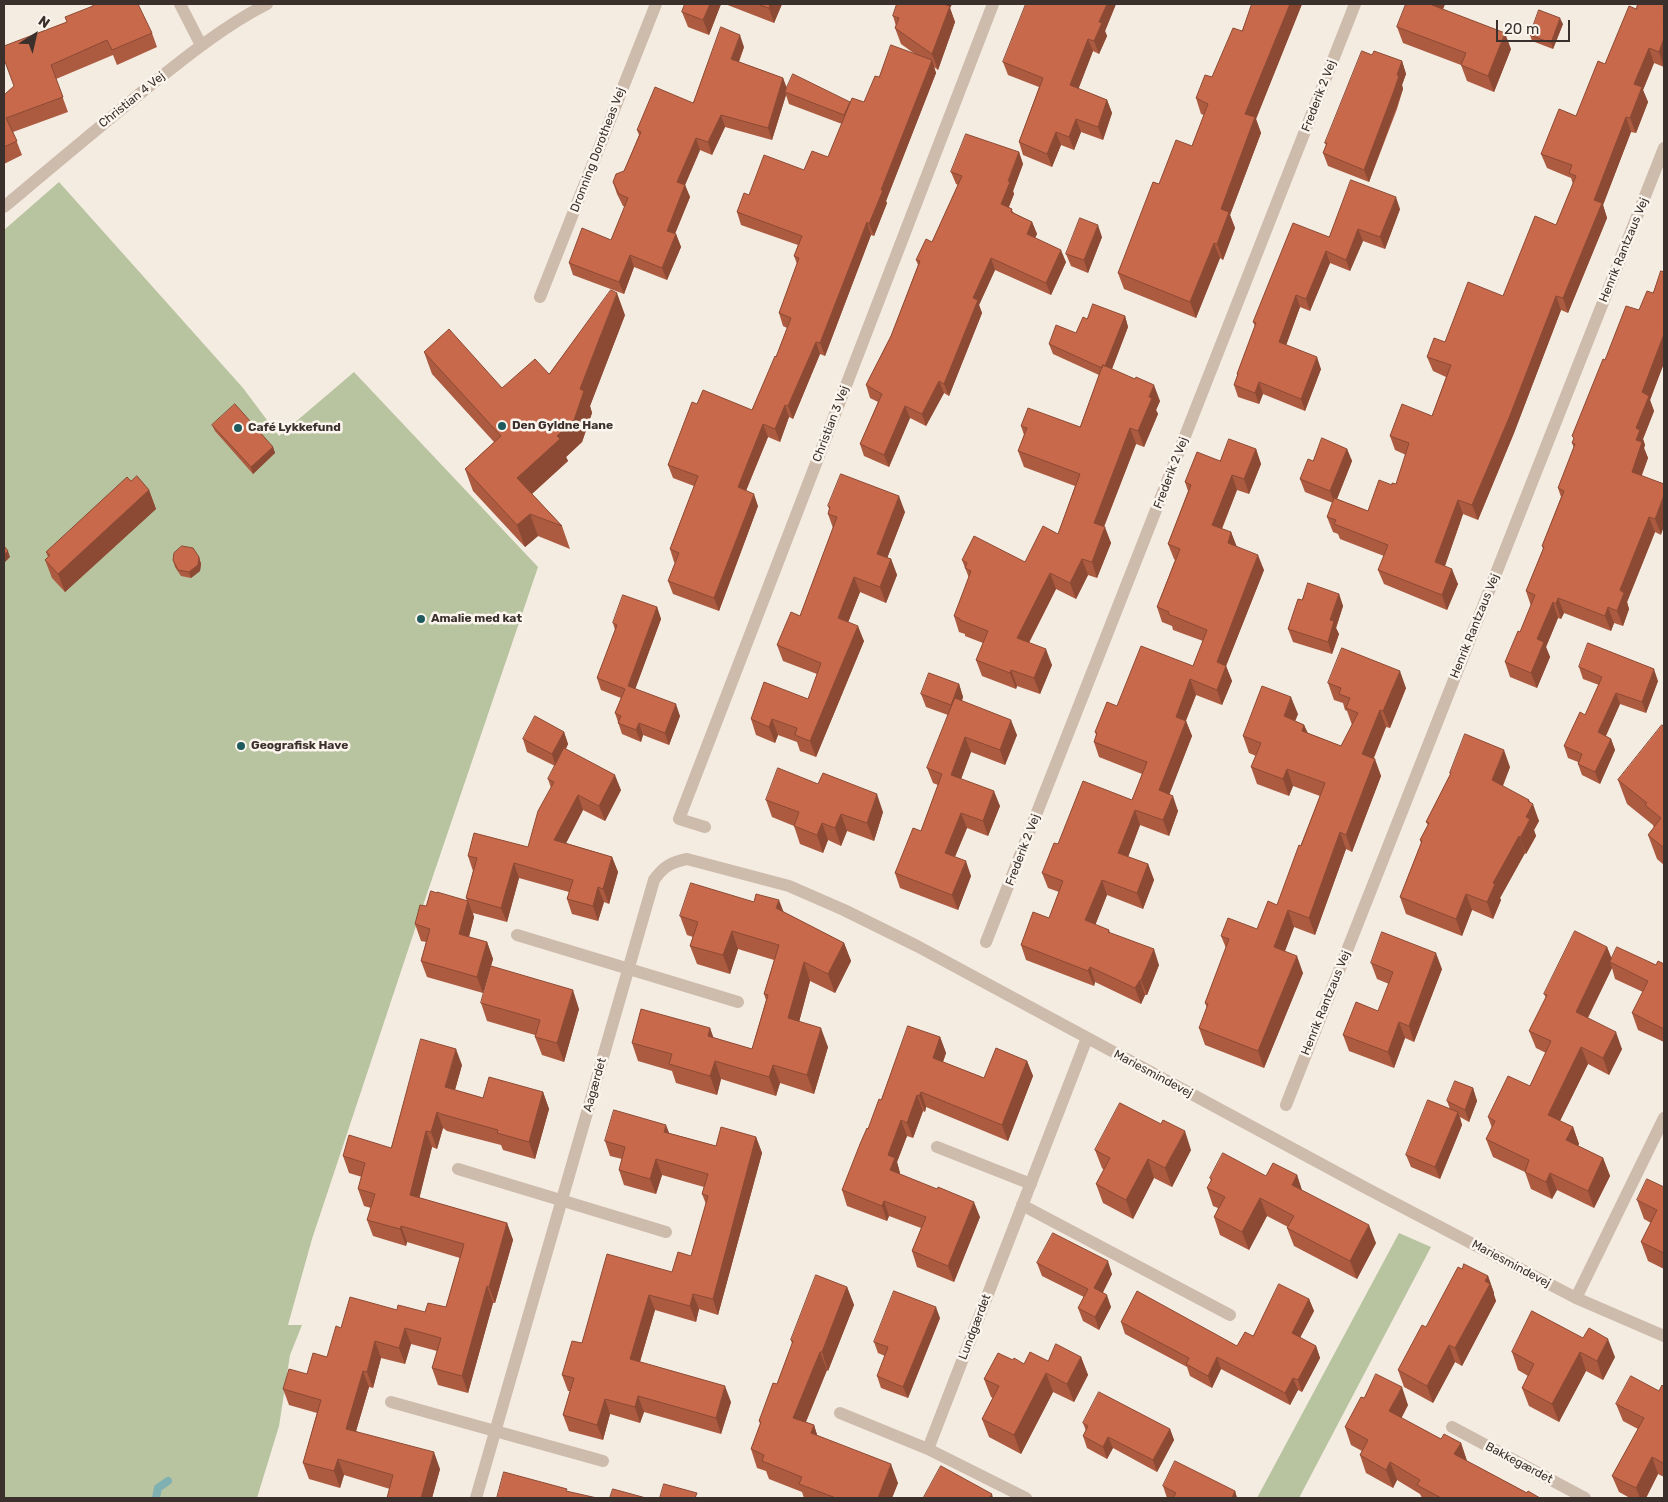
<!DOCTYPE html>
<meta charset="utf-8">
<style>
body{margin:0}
#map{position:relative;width:1668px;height:1502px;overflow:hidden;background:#f4ebe1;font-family:Rubik,sans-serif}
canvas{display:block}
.frame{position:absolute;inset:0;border:5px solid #3b302b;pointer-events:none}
.north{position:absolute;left:10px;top:10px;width:50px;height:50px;-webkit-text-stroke:4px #fbf5ee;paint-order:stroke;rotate:35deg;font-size:14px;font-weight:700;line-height:20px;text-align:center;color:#3b302b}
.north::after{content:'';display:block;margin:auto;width:18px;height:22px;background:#3b302b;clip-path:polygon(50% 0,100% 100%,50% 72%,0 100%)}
.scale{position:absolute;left:1496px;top:20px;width:74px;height:22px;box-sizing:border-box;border:2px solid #3b302b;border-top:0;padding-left:6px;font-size:15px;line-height:18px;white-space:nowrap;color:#3b302b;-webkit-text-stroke:4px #fbf5ee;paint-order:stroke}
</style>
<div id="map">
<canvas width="1668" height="1502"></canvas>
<div class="frame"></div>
<div class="north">N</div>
<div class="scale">20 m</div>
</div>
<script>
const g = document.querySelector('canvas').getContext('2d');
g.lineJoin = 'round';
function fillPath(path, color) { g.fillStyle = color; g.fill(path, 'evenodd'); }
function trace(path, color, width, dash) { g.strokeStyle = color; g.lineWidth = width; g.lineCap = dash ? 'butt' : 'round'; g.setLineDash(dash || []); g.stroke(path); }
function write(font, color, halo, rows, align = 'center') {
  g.font = font + ' Rubik,sans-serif'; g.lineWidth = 5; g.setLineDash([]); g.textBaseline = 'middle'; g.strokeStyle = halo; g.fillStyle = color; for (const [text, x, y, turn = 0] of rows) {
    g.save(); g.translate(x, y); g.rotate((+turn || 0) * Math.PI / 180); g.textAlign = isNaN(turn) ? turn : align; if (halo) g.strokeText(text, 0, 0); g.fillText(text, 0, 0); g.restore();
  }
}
const green = new Path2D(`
 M59,182L243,388L279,436L354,372L538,567L416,926L312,1239L288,1325H302L290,1355L279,1426L257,1498H4V230Z
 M1399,1233L1431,1247L1299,1498H1257Z`);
const stream = new Path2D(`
 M156,1498L158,1488L168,1481`);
const street = new Path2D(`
 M180,4L201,45
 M4,207C50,168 96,130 142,92C182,60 222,27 267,4
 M540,297L656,4
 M705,827L679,819L993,4
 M517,935L738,1002
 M986,942L1355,4
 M1286,1105L1664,148
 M937,1147L1031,1184
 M458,1169L666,1232
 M1022,1205L1230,1315
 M1576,1298L1664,1118
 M391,1402L603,1461
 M840,1413L928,1449L1087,1038
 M1452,1427L1585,1498
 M928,1449L1026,1498
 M476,1498L654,880C663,867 671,862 687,859L789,886L844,910L917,946L1364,1187L1576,1298L1664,1336`);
const wall = new Path2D(`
 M685,4H721L709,35L688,27L682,12Z
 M725,4H782L774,23Z
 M897,4H952L950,8L955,22L938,70L934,67L936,73L886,201L887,203L874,236L871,235L825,356L820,354L793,419L789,417L780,442L768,437L746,491L758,506L719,611L673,594L668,581L675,563L674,562L670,549L694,486L673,478L668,465L697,404L752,410L776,357L787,328L783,326L779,313L797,264L794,256L798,245L741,225L737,212L749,195L804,170L828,157L842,124L789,104L786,95L772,140L725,127L712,155L700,150L685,185L690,197L675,234H676L681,247L667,280L634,267L624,294L573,275L569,263L611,240L625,207L623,206L617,194L613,182L624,171L639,135L637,130L693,103L744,47L739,62L783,78L787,88L850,102H864L879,77L915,54L901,44L895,28L896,26L893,16Z
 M1116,4L1105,31L1107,36L1099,54L1093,51L1078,89L1107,100L1112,113L1103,140L1081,132L1074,150L1061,145L1052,167L1023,155L1019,142L1039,87L1008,75L1003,62Z
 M1252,4H1302L1256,119L1261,133L1230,215L1235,228L1223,260L1220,258L1196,318L1124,289L1118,273L1159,184L1192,146L1204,115L1201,114L1196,98L1212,77L1242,31Z
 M1406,4H1445L1443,9L1511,49L1494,92L1467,81L1461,65L1403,43L1397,27Z
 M1664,4V67L1654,63L1643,90L1648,102L1636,133L1631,132L1603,205L1607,218L1568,313L1561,310L1514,433L1478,520L1463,514L1445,566L1458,584L1447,610L1384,584L1378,570L1384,556L1340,539L1338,534L1333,532L1327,517L1333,503L1305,492L1300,479L1313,461L1347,449L1352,461L1337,499L1368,511L1392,485L1396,484L1406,455L1395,450L1390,436L1432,416L1446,377L1433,371L1427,357L1503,296L1556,225L1573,184L1571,178L1547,168L1541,154L1576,116L1636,9Z
 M1563,24L1553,49L1532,41L1530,35Z
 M152,33L157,47L117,65L113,55L56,79L68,112L13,132L22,155L4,164V95L14,86L4,46Z
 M1372,55L1402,61L1406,74L1402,85L1403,89L1397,109L1369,182L1328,166L1323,153L1326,145L1325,143Z
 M1019,152L1023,164L1013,191L1014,194L1009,207L1014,213L1032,222L1037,234L1035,238L1066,262L1051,295L995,270L979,305L982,313L949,396L944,393L926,426L910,418L889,467L864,456L860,444L878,402L870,398L866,385L891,336L918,265L916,260L932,242L958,185L956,184L951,172Z
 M1400,209L1385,249L1363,241L1350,271L1330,263L1310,311L1300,307L1286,345L1321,369L1305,411L1263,394L1259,404L1238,397L1234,385L1237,376V374L1255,326L1253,322L1329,237Z
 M1102,237L1088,273L1071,266L1066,254Z
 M1664,272V363L1650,400L1654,411L1643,439L1645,445L1644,448L1648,458L1642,475L1661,535L1655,532L1627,602L1629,609L1623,626L1614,623L1611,631L1564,613L1561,619L1558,618L1546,647L1550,657L1537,688L1510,677L1505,662L1520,632L1531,606L1526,591L1543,549L1542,546L1561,497L1558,488L1574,448L1572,443L1574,439L1572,436L1605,360L1639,310L1653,293Z
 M625,315L590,406L592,413L582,442L566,457L568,461L532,494L562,526L570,549L538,536L525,547L473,491L465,469L494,442L432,374L424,352L502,388L549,374Z
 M1125,316L1128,327L1112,369L1160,401L1156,410L1158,414L1144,447L1136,444L1104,527L1111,543L1097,578L1088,575L1076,599L1056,589L1029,643L1052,665L1040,694L1017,686L1016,689L982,676L976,660L983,643L965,636V634L959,632L954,616L969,578L962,560L1025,562L1058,534L1075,486L1024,467L1018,451L1024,435L1021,426L1080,427L1099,375L1053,354L1049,344L1076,333L1087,319Z
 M212,425L273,447L275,453L253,474L215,431Z
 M1256,449L1261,464L1249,494L1237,490L1222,529L1231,532L1236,546L1264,570L1226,666L1232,681L1222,705L1196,695L1186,721L1192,736L1169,794L1178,811L1169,836L1140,825L1128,857L1148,864L1154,880L1143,909L1107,895L1095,925L1109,930L1110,933L1159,965L1147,995H1145L1141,1004L1095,982L1094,986L1026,960L1021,945L1049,918L1059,892L1048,888L1042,873L1058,844L1132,800L1142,774L1099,757L1094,742L1096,735L1095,732L1117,706L1193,666L1203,641L1173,630L1172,626L1162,622L1157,607L1175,560L1174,559L1168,544L1188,491L1185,482L1220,461Z
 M131,481L149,490L156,509L65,592L52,578L45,560L48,557L46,552Z
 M828,506L905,512L887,558L891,559L897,575L886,603L860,592L848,622L864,641L816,757L800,751L797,742L778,735L775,743L756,735L751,719L808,699L817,674L783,661L777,645L800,616L833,528L828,514L829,509Z
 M199,557L201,564L200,571L191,578L181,576L175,567L173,560Z
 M1339,594L1343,606L1336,628L1339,634L1332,654L1293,642L1288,629L1302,600Z
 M657,607L661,619L635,689L680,716L669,745L643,735L641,742L622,734L615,713L621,698L601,690L597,678L615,630L613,623Z
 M1579,667L1658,681L1646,713L1620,704L1606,736L1611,739L1615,750L1600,784L1582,775L1578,764V762L1568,758L1564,746L1585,715L1599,685L1583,679Z
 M1328,683L1406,688L1390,728L1386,727L1374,758L1381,776L1352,852L1346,849L1315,935L1294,927L1285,951L1303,973L1264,1068L1205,1045L1199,1028L1207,1008L1205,1003L1226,948L1221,936L1257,929L1277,905L1320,796L1293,786L1289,796L1257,784L1251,767L1256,756L1249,753L1243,736L1298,714L1295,721L1304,725L1308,733L1341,746L1352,725L1347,711L1345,710L1343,703L1334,700Z
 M959,684L963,697L962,701L1017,735L1005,765L971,752L961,779L1000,806L988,836L967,828L955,857L971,876L958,910L900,888L895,873L921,831L938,785L933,783L927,768L948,715L926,707L921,694Z
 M1664,727V865L1657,859L1648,835L1654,828L1653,825L1627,804L1618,780Z
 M564,732L568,744L566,749L621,790L605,821L583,810L566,843L612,857L618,872L609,904L604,902L598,921L572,914L567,899L569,892L519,878L507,922L473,913L474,917L469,937L487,942L493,959L483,993L427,977L421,961L426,942L421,941L415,924L426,906L467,901L466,898L473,871L468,856L528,847L551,788L548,779L555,766L527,752L523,739Z
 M1510,767L1503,786L1530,802L1539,821L1534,830L1536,836L1526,854L1525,853L1500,898L1501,900L1493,919L1472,910L1462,936L1406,914L1400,897L1421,843L1420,840L1428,825L1426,822L1450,775V773Z
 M766,800L883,812L874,841L847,831L841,846L828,840L823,853L800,844L794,826L772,817Z
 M783,912L844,943L851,961L835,993L810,981L799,1022L828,1047L814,1094L780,1083L776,1096L721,1079L717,1095L676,1083L672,1071L638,1061L632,1043L710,1028L713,1038L752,1049L766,1000L764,994L774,960L738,949L730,974L697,964L690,946L693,937L687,935L680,916Z
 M1607,947L1611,958L1656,965L1664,964V1042L1638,1030L1632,1013L1643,992L1615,979L1612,968L1588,1018L1622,1049L1609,1075L1588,1064L1560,1121L1573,1127L1579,1144L1578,1146L1603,1158L1610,1176L1594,1208L1557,1190L1552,1199L1531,1189L1525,1172L1493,1157L1486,1139L1492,1128L1488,1117L1530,1086L1546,1053L1536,1048L1529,1031L1546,998L1544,994Z
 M1371,963L1442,969L1414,1042L1405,1038L1394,1068L1349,1051L1343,1035L1378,1011L1389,984L1377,979Z
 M481,1003L579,1009L564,1062L542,1055L535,1037V1035L487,1021Z
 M940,1037L946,1053L943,1062L984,1078L1027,1061L1033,1076L1008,1141L926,1107L925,1112L923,1111L913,1138L907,1136L897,1162L900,1173V1174L980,1217L954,1282L917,1267L912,1251L921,1228L889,1216L887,1221L847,1206L842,1190L881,1100Z
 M462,1065L455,1090L483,1098L543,1092L549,1109L535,1159L503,1150L501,1145L447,1131L443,1128L437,1149L432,1147L419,1198L507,1223L513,1240L495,1303H493L468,1393L438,1385L432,1368L437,1351L411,1344L405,1364L381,1358L373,1388L369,1387L356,1431L440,1469L432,1498H387L390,1489L344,1475L340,1488L309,1479L303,1463L317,1413L289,1405L283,1389L307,1374L327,1357L341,1328L397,1310L425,1312L446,1307L460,1258L407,1242L406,1246L373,1236L367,1220L371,1208L364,1206L358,1189L362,1177L349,1173L343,1156L391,1148Z
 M1473,1088L1477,1101L1469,1122L1460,1117L1462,1125L1440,1179L1411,1167L1406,1155L1450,1109L1447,1101Z
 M669,1133L716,1146L756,1137L762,1153L718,1315L699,1309L696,1322L655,1310L640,1362L731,1402L721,1434L644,1412L640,1423L610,1414L603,1440L569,1431L563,1415L570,1391H568L562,1375L582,1343L672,1272L691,1256L706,1204L702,1194L704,1187L662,1175L656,1194L624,1185L619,1170L622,1159L610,1156L605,1141Z
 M1095,1150H1191L1172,1187L1154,1178L1133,1219L1103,1203L1096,1184L1104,1170L1102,1168Z
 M1297,1175L1302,1191L1376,1243L1357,1279L1294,1246L1287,1228L1288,1227L1267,1216L1249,1250L1220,1235L1214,1217L1218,1208L1213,1206L1207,1188L1211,1181L1210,1178L1266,1176Z
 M1664,1187V1269L1648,1261L1641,1242L1651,1223L1644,1219L1637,1200Z
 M1037,1263L1112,1274L1103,1292L1111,1307L1099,1330L1083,1321L1078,1308L1084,1297L1042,1276Z
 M1462,1269L1488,1276L1494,1293V1295L1496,1301L1462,1366L1455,1362L1433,1403L1404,1387L1398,1370L1426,1327Z
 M847,1287L854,1305L828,1371L827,1370L806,1422L814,1425L817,1435L898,1483L892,1498H804L802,1492L769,1479L766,1471L757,1468L751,1449L760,1424L759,1421L777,1384L792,1344L791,1340Z
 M1309,1299L1314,1311L1300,1338L1316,1346L1320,1358L1302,1392L1298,1390L1290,1405L1221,1369L1212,1388L1190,1376L1187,1367L1125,1334L1121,1322L1237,1346Z
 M1532,1311L1615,1357L1603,1380L1586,1371L1559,1422L1529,1406L1522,1388L1528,1376L1518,1370L1512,1352Z
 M940,1318L908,1398L881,1388L877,1376L885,1356L878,1353L874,1342Z
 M1081,1357L1088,1375L1074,1402L1053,1392L1021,1454L989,1437L982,1419L993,1398L991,1397L984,1379L1013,1360L1024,1364Z
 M1664,1387V1477L1658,1474L1646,1498H1630L1619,1492L1612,1476L1638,1429L1623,1421L1616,1404L1659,1391Z
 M1364,1398L1408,1405L1401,1418L1441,1439L1461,1443L1467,1461L1527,1493L1540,1498H1422L1420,1494L1397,1480L1393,1488L1366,1473L1360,1455L1362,1451L1351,1445L1345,1427Z
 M1083,1423L1170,1429L1174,1440L1157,1472L1113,1448L1107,1459L1087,1448L1083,1436L1086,1431Z
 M1163,1486L1235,1491L1237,1498H1167Z`);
const shadedWall = new Path2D(`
 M710,4H721L709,35L703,20Z
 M770,4H782L774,23L769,8Z
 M941,4H952L950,8L955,22L938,70L932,54Z
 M1107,4H1116L1105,31L1107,36L1099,54L1094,41L1099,22Z
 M1290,4H1302L1256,119L1261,133L1230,215L1235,228L1223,260L1217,244L1221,209L1245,114Z
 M1433,4H1445L1438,21L1432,5Z
 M1560,18L1563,24L1553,49L1551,43Z
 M1505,33L1511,49L1494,92L1488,76Z
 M740,35L744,47L735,71L731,59Z
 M1664,38V67L1659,52Z
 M1088,39L1093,51L1075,98L1070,85Z
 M1649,48L1654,63L1643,90L1648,102L1636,133L1630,118L1634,84Z
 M932,60L936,73L886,201L887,203L874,236L869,224L881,190Z
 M1402,61L1406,74L1402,85L1403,89L1369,182L1364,170Z
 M783,78L787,90L785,92L786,95L772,140L768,128Z
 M1107,100L1112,113L1103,140L1098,127Z
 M721,115L725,127L712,155L708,142Z
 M1626,117L1631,132L1603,205L1607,218L1568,313L1563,298L1594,200Z
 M1076,119L1081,132L1074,150L1069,137Z
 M1056,132L1061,145L1052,167L1047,154Z
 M696,138L700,150L685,185L690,197L671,243L667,231L677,182Z
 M1019,152L1023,164L1013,191L1014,194L1005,216L1001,204Z
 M1396,197L1400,209L1385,249L1380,237Z
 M867,222L871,235L825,356L820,343Z
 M1032,222L1037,234L1031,246L1027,234Z
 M1098,225L1102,237L1088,273L1084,260Z
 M1358,229L1363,241L1350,271L1346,260Z
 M676,234L681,247L667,280L662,268Z
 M1214,243L1220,258L1196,318L1190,302Z
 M1061,250L1066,262L1051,295L1046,283Z
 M1326,251L1330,263L1310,311L1306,299Z
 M630,255L634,267L624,294L619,282Z
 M991,258L995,270L979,305L982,313L949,396L944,384L973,298Z
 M617,293L625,315L590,406L592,413L582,442L566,457L568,461L525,500L517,478L557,436L580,389Z
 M1296,295L1300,307L1283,354L1279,342Z
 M1556,296L1561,310L1514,433L1478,520L1472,505Z
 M1125,316L1128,327L1108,379L1104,368Z
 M1664,334V363L1650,400L1654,411L1643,439L1645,445L1644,448L1648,458L1637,487L1632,472L1636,440V428L1642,392Z
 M816,342L820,354L793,419L788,406Z
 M1317,357L1321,369L1305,411L1301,399Z
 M939,381L944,393L926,426L922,414Z
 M1259,382L1263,394L1259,404L1255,393Z
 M1154,385L1160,401L1156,410L1158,414L1144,447L1138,431L1149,397Z
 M785,405L789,417L780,442L775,429Z
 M905,406L910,418L889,467L884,455Z
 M763,424L768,437L742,500L738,487Z
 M1130,428L1136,444L1099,539L1094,523Z
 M273,447L275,453L253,474L251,467Z
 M1256,449L1261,464L1249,494L1244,479Z
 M1347,449L1352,461L1335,504L1330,491Z
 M1232,475L1237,490L1217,540L1212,525Z
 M149,490L156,509L65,592L58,574Z
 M754,494L758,506L719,611L714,598Z
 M1664,495V526L1661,535L1655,519Z
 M899,496L905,512L883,569L877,554Z
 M1458,500L1463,514L1441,577L1435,562Z
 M530,514L538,536L525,547L517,525Z
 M1649,517L1655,532L1627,602L1629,609L1623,626L1617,611L1620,590Z
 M1105,527L1111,543L1097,578L1092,562Z
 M1231,532L1237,547L1228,543Z
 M8,551L10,557L4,563V555Z
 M1258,555L1264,570L1226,666L1232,681L1222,705L1217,690V662Z
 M199,557L201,564L200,571L191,578L189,572Z
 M891,559L897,575L886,603L880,587Z
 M1082,559L1088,575L1076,599L1070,583Z
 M1452,569L1458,584L1447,610L1442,595Z
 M1050,573L1056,589L1023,654L1017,638Z
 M854,577L860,592L844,633L838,618Z
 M1339,594L1343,606L1336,628L1339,634L1332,654L1328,642L1330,620Z
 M1558,598L1564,613L1561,619L1556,604Z
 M1553,602L1558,618L1546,647L1550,657L1537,688L1531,673L1537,639Z
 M657,607L661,619L632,698L628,686Z
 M1608,607L1614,623L1611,631L1605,616Z
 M858,626L864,641L816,757L810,741Z
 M1046,649L1052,665L1040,694L1034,678Z
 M1654,669L1658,681L1646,713L1642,702Z
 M1011,670L1017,686L1016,689L1010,673Z
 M1400,671L1406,688L1390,728L1383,711Z
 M1190,679L1196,695L1181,732L1176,717Z
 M959,684L963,697L955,718L951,705Z
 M1616,693L1620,704L1602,744L1598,732Z
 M1291,697L1298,714L1290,733L1284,716Z
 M676,704L680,716L669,745L665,733Z
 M1380,710L1386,727L1368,771L1362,754Z
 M772,719L778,735L775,743L769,727Z
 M1011,720L1017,735L1005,765L1000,750Z
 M1186,721L1192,736L1165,806L1159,790Z
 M639,723L643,735L641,742L636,730Z
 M1304,725L1311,742L1302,731Z
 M564,732L568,744L556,767L552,754Z
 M965,737L971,752L957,790L951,775Z
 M1611,739L1615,750L1600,784L1595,772Z
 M1504,750L1510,767L1498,797L1492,780Z
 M1375,759L1381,776L1352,852L1346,835Z
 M1287,769L1293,786L1289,796L1283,779Z
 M615,775L621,790L605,821L599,806Z
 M994,791L1000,806L988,836L983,821Z
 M877,794L883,812L874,841L867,823Z
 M578,795L583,810L560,855L554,840Z
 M1173,796L1178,811L1169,836L1163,820Z
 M1529,800L1532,806L1533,804L1539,821L1534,830L1536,836L1526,854L1520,838L1526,817Z
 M1135,810L1140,825L1124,868L1118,853Z
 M961,813L967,828L950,868L945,853Z
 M841,814L847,831L841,846L835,828Z
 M822,823L828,840L823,853L817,835Z
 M1340,832L1346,849L1315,935L1309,918Z
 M1519,836L1525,853L1500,898L1501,900L1493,919L1487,902L1493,883Z
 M612,857L618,872L609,904L603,889Z
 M966,861L971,876L958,910L952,895Z
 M514,863L519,878L507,922L501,908Z
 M1148,864L1154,880L1143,909L1137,893Z
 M1102,880L1107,895L1091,936L1085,920Z
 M598,887L604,902L598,921L593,906Z
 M1466,894L1472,910L1462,936L1456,919Z
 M779,900L786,918L776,908Z
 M468,901L474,917L465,951L459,934Z
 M1288,910L1294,927L1280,964L1274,947Z
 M732,931L738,949L730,974L723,955Z
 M487,942L493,959L483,993L477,977Z
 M844,943L851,961L835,993L828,974Z
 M1607,947L1614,964L1610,962L1612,968L1582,1029L1576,1012Z
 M1154,949L1159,965L1147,995L1141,980Z
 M1436,953L1442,969L1414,1042L1409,1026Z
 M1297,956L1303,973L1264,1068L1258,1051Z
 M804,962L810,981L795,1037L788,1018Z
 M1090,967L1095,982L1094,986L1088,971Z
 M1140,980L1145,995L1141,1004L1135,988Z
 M573,990L579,1009L564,1062L557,1043Z
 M1399,1022L1405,1038L1394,1068L1388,1052Z
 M710,1028L717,1047L708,1036Z
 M821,1028L828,1047L814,1094L807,1075Z
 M1616,1032L1622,1049L1609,1075L1603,1058Z
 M940,1037L946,1053L939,1073L933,1058Z
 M1581,1047L1588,1064L1554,1133L1548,1115Z
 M456,1049L462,1065L451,1104L445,1087Z
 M715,1061L721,1079L717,1095L710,1076Z
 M1027,1061L1033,1076L1008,1141L1002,1125Z
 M773,1065L780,1083L776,1096L769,1077Z
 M1473,1088L1477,1101L1469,1122L1465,1110Z
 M543,1092L549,1109L535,1159L529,1142Z
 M921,1092L926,1107L925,1112L919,1096Z
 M917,1095L923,1111L913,1138L907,1123Z
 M437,1112L443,1128L437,1149L431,1132Z
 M1458,1112L1462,1125L1440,1179L1435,1167Z
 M901,1120L907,1136L897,1162L900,1173L896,1185L890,1170L888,1155Z
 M666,1125L672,1140L664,1132Z
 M1573,1127L1579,1144L1572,1158L1566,1140Z
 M426,1131L432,1147L416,1212L410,1195Z
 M1185,1131L1191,1150L1172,1187L1165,1168Z
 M756,1137L762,1153L718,1315L713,1299Z
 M1603,1158L1610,1176L1594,1208L1588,1191Z
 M656,1159L662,1175L656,1194L650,1179Z
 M1148,1159L1154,1178L1133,1219L1126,1200Z
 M1550,1173L1557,1190L1552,1199L1546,1182Z
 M1297,1175L1303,1193L1292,1185Z
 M1260,1198L1267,1216L1249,1250L1242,1232Z
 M884,1201L889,1216L887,1221L882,1206Z
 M974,1202L980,1217L954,1282L948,1266Z
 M507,1223L513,1240L495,1303L489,1287Z
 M1369,1225L1376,1243L1357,1279L1350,1261Z
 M401,1226L407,1242L406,1246L400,1229Z
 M1108,1261L1112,1274L1099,1300L1094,1288Z
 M1488,1276L1494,1293V1295L1496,1301L1462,1366L1455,1348Z
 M487,1286L493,1303L468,1393L462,1376Z
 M847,1287L854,1305L828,1371L822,1352Z
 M693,1294L699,1309L696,1322L690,1306Z
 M649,1295L655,1310L636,1375L630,1359Z
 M1107,1295L1111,1307L1099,1330L1095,1317Z
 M1309,1299L1314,1311L1296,1345L1292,1333Z
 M936,1307L940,1318L908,1398L903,1387Z
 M405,1328L411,1344L405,1364L399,1348Z
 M1608,1339L1615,1357L1603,1380L1597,1361Z
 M375,1341L381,1358L373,1388L367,1372Z
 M1449,1345L1455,1362L1433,1403L1427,1386Z
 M1316,1346L1320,1358L1302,1392L1298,1380Z
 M820,1352L827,1370L800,1436L793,1418Z
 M1580,1352L1586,1371L1559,1422L1552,1404Z
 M1081,1357L1088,1375L1074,1402L1067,1384Z
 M1217,1357L1221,1369L1212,1388L1208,1376Z
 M363,1371L369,1387L352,1445L346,1429Z
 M1046,1373L1053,1392L1021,1454L1014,1435Z
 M1293,1378L1298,1390L1290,1405L1285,1393Z
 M725,1386L731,1402L721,1434L716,1418Z
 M1402,1387L1408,1405L1396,1429L1389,1411Z
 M638,1396L644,1412L640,1423L635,1407Z
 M605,1399L610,1414L603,1440L597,1425Z
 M814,1425L820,1444L811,1433Z
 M1170,1429L1174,1440L1157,1472L1153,1460Z
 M1108,1437L1113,1448L1107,1459L1103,1447Z
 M1461,1443L1467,1461L1454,1454Z
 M434,1452L440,1469L432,1498H421Z
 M1652,1457L1658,1474L1646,1498H1640L1636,1488Z
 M338,1459L344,1475L340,1488L334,1471Z
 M1390,1462L1397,1480L1393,1488L1386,1470Z
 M891,1464L898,1483L892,1498H878Z
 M1235,1491L1237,1498H1232Z
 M992,1494L993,1498H989Z`);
const building = new Path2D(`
 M92,4H138L152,33L112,50L107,40L51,65L63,97L6,118L17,141L4,147V95L14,86L4,59V46L67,22L65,17L93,6Z
 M685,4H710L703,20L682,12Z
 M758,4H770L769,8Z
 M897,4H943L950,6L932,54L895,28L899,18L893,16Z
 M1026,4H1107L1099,22L1102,23L1094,41L1088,39L1070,85L1107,100L1098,127L1076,119L1069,137L1056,132L1047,154L1019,142L1043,78L1003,62Z
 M1252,4H1290L1245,114L1255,117L1221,209L1229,212L1217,244L1214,243L1190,302L1118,273L1153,182L1159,184L1176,140L1192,146L1208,104L1196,98L1205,75L1212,77L1233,28L1242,31Z
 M1406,4H1433L1432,5L1505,33L1488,76L1461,65L1466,53L1397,27Z
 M1638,4H1664V18L1663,20L1664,21V38L1659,52L1649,48L1634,84L1642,87L1630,118L1626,117L1594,200L1602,203L1563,298L1556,296L1509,418L1472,505L1458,500L1435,562L1452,569L1442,595L1378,570L1388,545L1334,524L1336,520L1327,517L1334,498L1368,511L1379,480L1392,485V483L1396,484L1409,443L1390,436L1402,404L1432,416L1451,365L1427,357L1434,338L1445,342L1468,282L1503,296L1535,216L1556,225L1576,176L1569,173L1572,165L1541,154L1559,109L1576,116L1598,61L1605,64L1629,6L1636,9Z
 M1539,10L1560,18L1551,43L1530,35Z
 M721,27L740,35L731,59L783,78L768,128L721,115L708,142L696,138L677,182L685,185L667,231L676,234L662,268L630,255L619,282L569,263L582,228L611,240L628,198L619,194L613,182L616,174L624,171L641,132L637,130L655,87L693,103Z
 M891,45L932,60L881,190H883L869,224L867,222L820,343L816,342L788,406L785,405L775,429L763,424L738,487L754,494L714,598L668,581L679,553L670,549L698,476L668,465L692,402L697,404L703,390L752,410L775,356L776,357L791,318L779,313L799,258L794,256L802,236L737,212L744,193L749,195L764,155L804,170L812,151L828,157L852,98L864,102L875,76L879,77Z
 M1362,51L1372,55L1374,51L1402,61L1397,75L1399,76L1392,96L1364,170L1323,153L1327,143H1325Z
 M793,74L850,102L844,115L785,92Z
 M966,134L1019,152L1008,181L1010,182L1001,204L1012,209L1011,212L1032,222L1027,234L1061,250L1046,283L991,258L973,298L978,300L944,384L939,381L922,414L905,406L884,455L860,444L882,394L866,385L891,336L920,261L916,260L926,239L932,242L962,176L951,172Z
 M1351,180L1396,197L1380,237L1358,229L1346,260L1326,251L1306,299L1296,295L1279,342L1317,357L1301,399L1259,382L1255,393L1234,385L1238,374H1237L1256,323L1253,322L1293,223L1329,237Z
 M1080,218L1098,225L1084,260L1066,254Z
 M1661,271L1664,272V334L1642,392L1649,396L1636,428L1640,430L1636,440L1642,442L1632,472L1664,484V495L1655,519L1649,517L1620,590L1624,593L1617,611L1608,607L1605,616L1558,598L1556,604L1553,602L1537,639L1544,642L1531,673L1505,662L1518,631L1520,632L1535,595L1526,591L1544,547L1542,546L1564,491L1558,488L1575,444L1572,443L1574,438L1572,436L1603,359L1605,360L1626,306L1639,310L1647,291L1653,293Z
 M611,290L617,293L580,389L584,391L574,420L557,436L560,439L517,478L562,526L530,514L517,525L465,469L501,436L424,352L449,329L502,388L535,359L549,374Z
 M1093,304L1125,316L1105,366L1103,365L1102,368L1049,344L1056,325L1076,333L1083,317L1087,319Z
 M1103,365L1135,379L1136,377L1154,385L1149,397L1152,398L1138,431L1130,428L1094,523L1105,527L1092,562L1082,559L1070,583L1050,573L1017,638L1046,649L1034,678L1011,670L1010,673L976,660L988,631L960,620V619L954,616L971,571L965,568L967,563L962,560L974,536L1025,562L1043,526L1058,534L1080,474L1018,451L1027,428L1021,426L1028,408L1080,427Z
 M235,404L273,447L251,467L212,425Z
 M1322,438L1347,449L1330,491L1300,479L1308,459L1313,461Z
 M1229,439L1256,449L1244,479L1232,475L1212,525L1231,532L1228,543L1258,555L1217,662L1226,666L1217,690L1190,679L1176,717L1186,721L1159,790L1173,796L1163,820L1135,810L1118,853L1148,864L1137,893L1102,880L1085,920L1109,930L1108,932L1154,949L1141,980H1140L1135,988L1090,967L1088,971L1021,945L1033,912L1049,918L1063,881L1042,873L1054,843L1058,844L1083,781L1132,800L1147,762L1094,742L1097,733L1095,732L1107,702L1117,706L1141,646L1193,666L1207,630L1168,614L1169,612L1157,607L1180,549L1168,544L1191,485L1185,482L1197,452L1220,461Z
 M841,474L899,496L877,554L891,559L880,587L854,577L838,618L858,626L810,741L795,735L797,728L772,719L769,727L751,719L764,682L808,699L821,663L777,645L791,612L800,616L837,517L828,514L830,507L828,506Z
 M137,476L149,490L58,574L45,560L50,555L46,552L127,477L131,481Z
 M4,546L8,551L4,555Z
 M182,546L193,548L199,557L198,565L189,572L178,570L173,560L174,553Z
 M1308,583L1339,594L1330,620L1334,621L1328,642L1288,629L1298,599L1302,600Z
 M623,595L657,607L628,686L676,704L665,733L639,723L636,730L618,723L621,716L615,713L625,689L597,678L617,625L613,623Z
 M1588,643L1654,669L1642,702L1616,693L1598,732L1611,739L1595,772L1578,764L1582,754L1564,746L1580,712L1585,715L1602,677L1579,667Z
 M1342,648L1400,671L1383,711L1380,710L1362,754L1375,759L1346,835L1340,832L1309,918L1288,910L1274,947L1297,956L1258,1051L1199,1028L1208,1004L1205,1003L1229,939L1221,936L1228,918L1257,929L1268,901L1277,905L1299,845L1301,846L1325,783L1287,769L1283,779L1251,767L1261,743L1243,736L1262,686L1291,697L1284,716L1304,725L1302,731L1341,746L1358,713L1346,708L1350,698L1339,694L1341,688L1328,683Z
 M929,673L959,684L951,705L921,694Z
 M955,698L1011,720L1000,750L965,737L951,775L994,791L983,821L961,813L945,853L966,861L952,895L895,873L913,828L921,831L942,774L927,768Z
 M535,716L564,732L552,754L523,739Z
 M1662,725L1664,727V848L1648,835L1661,818L1645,805L1647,803L1618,780Z
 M1465,734L1504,750L1492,780L1529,800L1528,801L1533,804L1526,817L1530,819L1520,838L1519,836L1493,883L1495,884L1487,902L1466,894L1456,919L1400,897L1422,841L1420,840L1429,823L1426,822L1451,773H1450Z
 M564,748L615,775L599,806L578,795L554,840L612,857L603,889L598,887L593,906L567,899L573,880L514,863L501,908L466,898L477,858L468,856L474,833L528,847L538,811L554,782L548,779Z
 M778,768L818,784L823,773L877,794L867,823L841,814L835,828L822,823L817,835L794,826L799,812L766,800Z
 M691,883L754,902L756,894L779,900L776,908L844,943L828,974L804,962L788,1018L821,1028L807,1075L773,1065L769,1077L715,1061L710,1076L669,1064L672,1054L632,1043L641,1009L710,1028L708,1036L752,1049L768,995L764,994L779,945L732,931L723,955L690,946L698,922L680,916Z
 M431,891L437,893V892L468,901L459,934L487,942L477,977L421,961L430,929L415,924L420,905L426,906Z
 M1575,931L1607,947L1576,1012L1616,1032L1603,1058L1581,1047L1548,1115L1573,1127L1566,1140L1603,1158L1588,1191L1550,1173L1546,1182L1525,1172L1529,1160L1486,1139L1495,1121L1488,1117L1508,1076L1530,1086L1551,1041L1529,1031L1547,995L1544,994Z
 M1382,932L1436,953L1409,1026L1399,1022L1388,1052L1343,1035L1356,1002L1378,1011L1393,972L1371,963Z
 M1617,947L1656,965L1658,961L1664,964V1029L1632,1013L1648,981L1610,962Z
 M491,966L573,990L557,1043L535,1037L540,1020L481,1003Z
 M908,1026L940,1037L933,1058L984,1078L996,1048L1027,1061L1002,1125L921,1092L919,1096L917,1095L907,1123L901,1120L888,1155L895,1158L890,1170L937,1189L938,1187L974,1202L948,1266L912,1251L926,1217L884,1201L882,1206L842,1190L860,1144L867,1128L868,1129L879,1099L881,1100Z
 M421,1039L456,1049L445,1087L483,1098L489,1077L543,1092L529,1142L497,1133L498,1130L441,1114L437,1112L431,1132L426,1131L410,1195L507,1223L489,1287L487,1286L462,1376L432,1368L441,1338L405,1328L399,1348L375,1341L367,1372L363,1371L346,1429L434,1452L421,1498H387L393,1475L338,1459L334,1471L303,1463L321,1400L283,1389L289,1369L307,1374L313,1353L327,1357L336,1326L341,1328L350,1297L397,1310L398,1305L425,1312L428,1303L446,1307L464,1244L401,1226L400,1229L367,1220L375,1194L358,1189L365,1163L343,1156L349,1135L391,1148Z
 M1455,1081L1473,1088L1465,1110L1447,1101Z
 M1428,1100L1458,1112L1435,1167L1406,1155Z
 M1120,1103L1161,1124L1163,1120L1185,1131L1165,1168L1148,1159L1126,1200L1096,1184L1110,1158L1095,1150Z
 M614,1110L666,1125L664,1132L716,1146L721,1127L756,1137L713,1299L693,1294L690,1306L649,1295L630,1359L725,1386L716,1418L638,1396L635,1407L605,1399L597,1425L563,1415L574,1378L562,1375L572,1341L582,1343L607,1254L672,1272L678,1252L691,1256L708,1196L702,1194L708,1174L656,1159L650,1179L619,1170L625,1147L605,1141Z
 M1223,1153L1266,1176L1273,1163L1297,1175L1292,1185L1369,1225L1350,1261L1287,1228L1294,1216L1260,1198L1242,1232L1214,1217L1225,1197L1207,1188L1212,1179L1210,1178Z
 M1647,1179L1664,1187V1253L1641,1242L1657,1210L1637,1200Z
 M1053,1233L1108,1261L1094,1288L1107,1295L1095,1317L1078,1308L1088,1289L1037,1263Z
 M1464,1264L1488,1276L1485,1281L1490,1284L1455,1348L1449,1345L1427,1386L1398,1370L1422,1325L1426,1327L1458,1267L1462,1269Z
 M816,1275L847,1287L822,1352H820L793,1418L814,1425L811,1433L891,1464L878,1498H836L799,1484L802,1477L762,1461L764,1455L751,1449L761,1422L759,1421L773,1383L777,1384L793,1341L791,1340Z
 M1279,1284L1309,1299L1292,1333L1316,1346L1298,1380L1293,1378L1285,1393L1217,1357L1208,1376L1186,1364L1189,1358L1121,1322L1137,1291L1237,1346L1245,1332L1253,1336Z
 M894,1291L936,1307L903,1387L877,1376L888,1347L874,1342Z
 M1532,1311L1583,1338L1589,1328L1608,1339L1597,1361L1580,1352L1552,1404L1522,1388L1534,1364L1512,1352Z
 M1056,1344L1081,1357L1067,1384L1046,1373L1014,1435L982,1419L999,1386L984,1379L998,1353L1013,1360L1014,1358L1024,1364L1030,1352L1048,1361Z
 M1376,1374L1402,1387L1389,1411L1441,1439L1444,1434L1461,1443L1454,1454L1527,1493L1528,1491L1540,1498H1441L1417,1485L1420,1480L1390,1462L1386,1470L1360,1455L1368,1440L1345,1427L1361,1397L1364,1398Z
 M1631,1376L1659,1391L1662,1385L1664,1387V1460L1663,1463L1652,1457L1636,1488L1612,1476L1644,1418L1616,1404Z
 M1099,1392L1170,1429L1153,1460L1108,1437L1103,1447L1083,1436L1088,1426L1083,1423Z
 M1175,1461L1235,1491L1232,1498H1173L1176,1493L1163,1486Z
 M941,1466L992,1494L989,1498H925L924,1497Z
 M504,1472L567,1489L566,1491L597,1498H497Z
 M664,1484L697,1493L695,1498H660Z
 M613,1489L646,1498H610Z`);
const markers = [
 [502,426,5,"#1f5a5e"],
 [238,428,5,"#1f5a5e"],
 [421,619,5,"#1f5a5e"],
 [241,746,5,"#1f5a5e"]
];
const streetNames = [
 ["Frederik 2 Vej",1319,96,-69],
 ["Christian 4 Vej",132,100,-39],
 ["Dronning Dorotheas Vej",598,150,-69],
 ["Henrik Rantzaus Vej",1624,250,-68],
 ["Christian 3 Vej",831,424,-69],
 ["Frederik 2 Vej",1171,473,-69],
 ["Henrik Rantzaus Vej",1475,626,-68],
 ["Frederik 2 Vej",1023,850,-69],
 ["Henrik Rantzaus Vej",1326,1003,-68],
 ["Mariesmindevej",1153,1074,28],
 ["Aagærdet",595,1085,-74],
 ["Mariesmindevej",1511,1264,28],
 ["Lundgærdet",975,1327,-69],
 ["Bakkegærdet",1519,1463,28]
];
const poiNames = [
 ["Den Gyldne Hane",512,426],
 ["Café Lykkefund",248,428],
 ["Amalie med kat",431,619],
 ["Geografisk Have",251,746]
];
fillPath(green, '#b8c4a0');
trace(stream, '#7fb0b2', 8);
trace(street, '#cdbbac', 12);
fillPath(wall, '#ac5a40');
fillPath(shadedWall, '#8c4a34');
fillPath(building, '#c8694b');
trace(building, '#8c4a34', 1);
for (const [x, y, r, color] of markers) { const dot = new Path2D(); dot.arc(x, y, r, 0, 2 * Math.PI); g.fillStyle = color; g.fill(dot); trace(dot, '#fbf5ee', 2); }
write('12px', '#3b302b', '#fbf5ee', streetNames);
write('bold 12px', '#3b302b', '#fbf5ee', poiNames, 'left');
</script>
